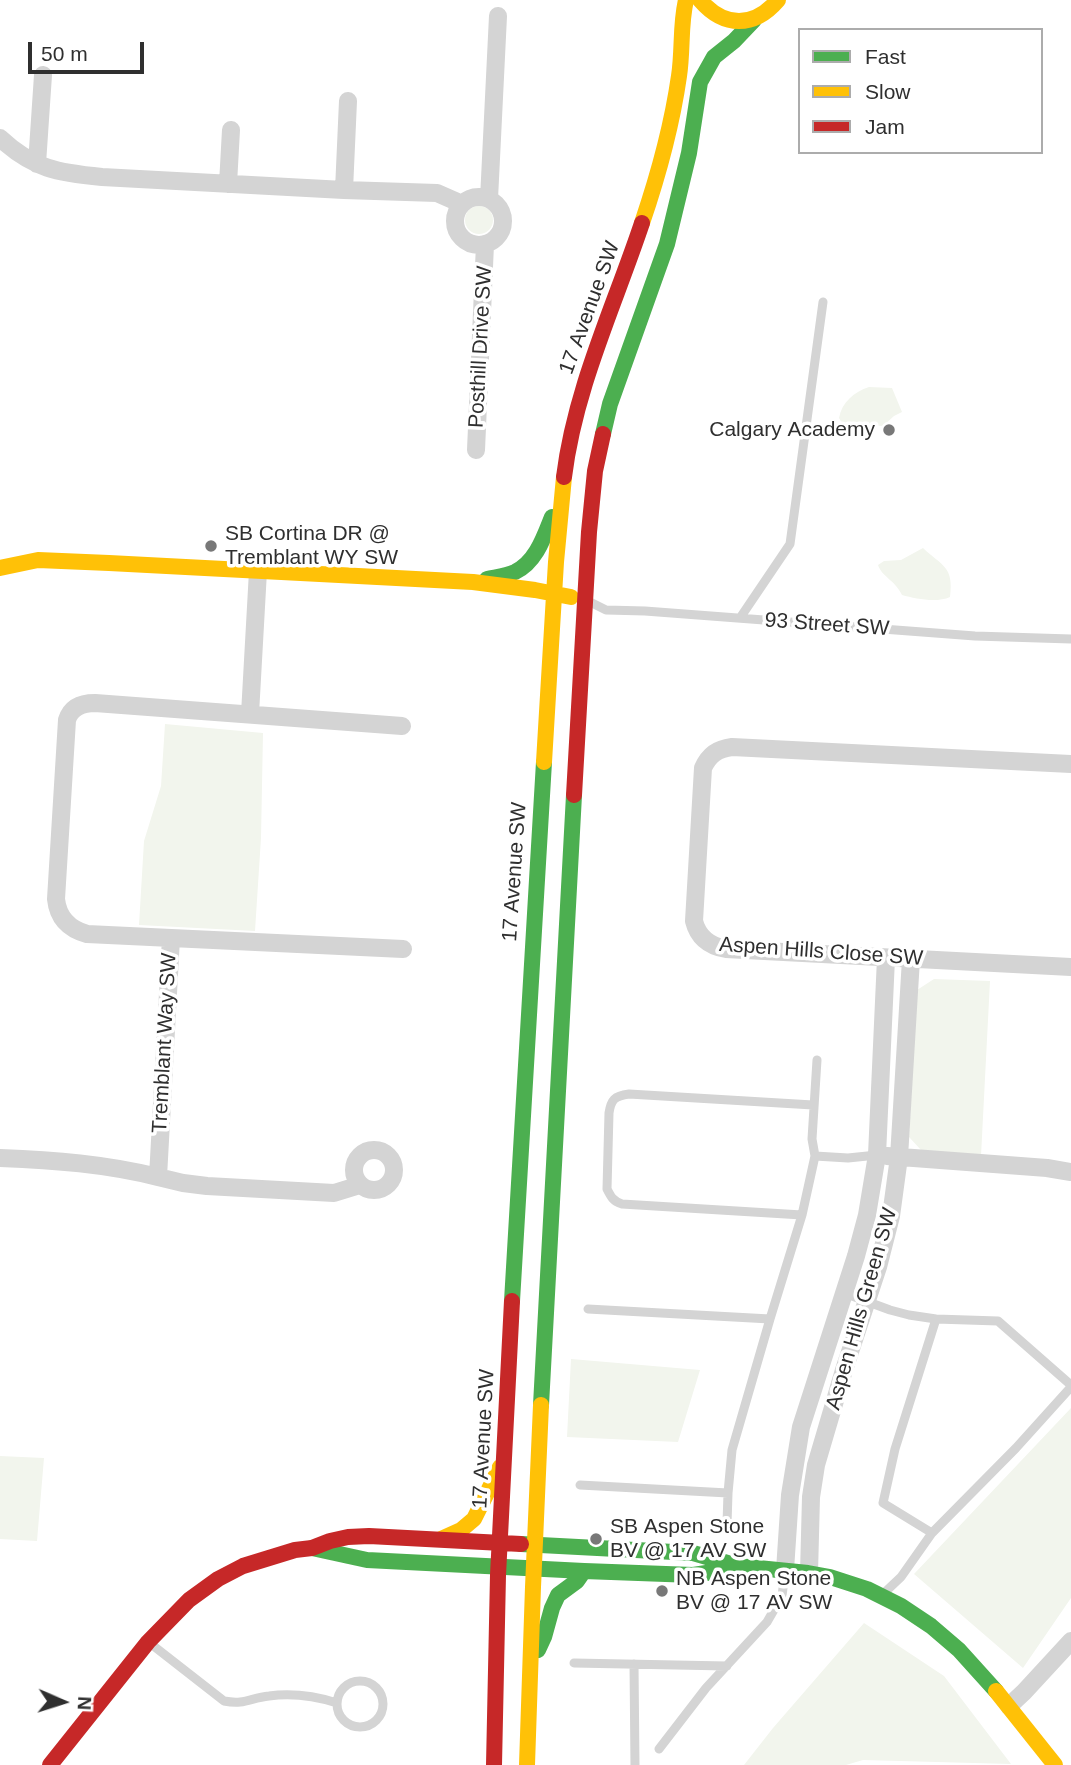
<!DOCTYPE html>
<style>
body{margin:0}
#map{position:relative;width:1071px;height:1765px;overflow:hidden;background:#fff;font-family:Arial,sans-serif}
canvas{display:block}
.legend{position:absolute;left:798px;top:28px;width:245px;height:126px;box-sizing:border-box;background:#fff;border:2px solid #acacac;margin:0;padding:9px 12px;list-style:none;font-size:21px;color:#2f2f2f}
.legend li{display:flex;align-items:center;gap:14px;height:35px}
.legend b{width:35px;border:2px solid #acacac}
.north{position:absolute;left:28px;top:1667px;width:70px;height:70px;-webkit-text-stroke:5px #fff;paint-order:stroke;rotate:93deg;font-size:19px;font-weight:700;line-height:28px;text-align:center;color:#2f2f2f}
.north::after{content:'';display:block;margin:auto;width:24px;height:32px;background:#2f2f2f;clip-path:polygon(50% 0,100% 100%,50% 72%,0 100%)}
.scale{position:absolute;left:28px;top:42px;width:116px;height:32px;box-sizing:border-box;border:4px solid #2f2f2f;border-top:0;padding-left:9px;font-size:21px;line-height:24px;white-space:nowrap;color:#2f2f2f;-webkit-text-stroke:5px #fff;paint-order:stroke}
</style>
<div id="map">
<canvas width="1071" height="1765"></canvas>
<ul class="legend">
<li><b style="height:9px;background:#4caf50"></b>Fast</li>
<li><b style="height:9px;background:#ffc107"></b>Slow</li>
<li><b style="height:9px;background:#c62828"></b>Jam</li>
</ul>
<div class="north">N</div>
<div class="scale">50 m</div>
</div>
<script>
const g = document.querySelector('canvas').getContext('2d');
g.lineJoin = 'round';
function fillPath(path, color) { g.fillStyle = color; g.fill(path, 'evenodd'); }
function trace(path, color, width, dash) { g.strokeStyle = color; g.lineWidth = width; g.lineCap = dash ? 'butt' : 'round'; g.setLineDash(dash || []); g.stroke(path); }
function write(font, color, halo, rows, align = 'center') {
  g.font = font + ' Arial,sans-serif'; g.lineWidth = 7; g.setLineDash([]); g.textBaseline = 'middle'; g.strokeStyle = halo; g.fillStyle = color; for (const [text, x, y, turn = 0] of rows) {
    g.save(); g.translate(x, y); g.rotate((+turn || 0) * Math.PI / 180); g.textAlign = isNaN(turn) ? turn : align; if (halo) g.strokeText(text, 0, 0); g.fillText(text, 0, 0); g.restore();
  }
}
const green = new Path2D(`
 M465 220a14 14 0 1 1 28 0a14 14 0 1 1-28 0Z
 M869,387L892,388L902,412L894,416L883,426L842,423L839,418C842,402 854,392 869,387Z
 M923,548C942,566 954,566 950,597C937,603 916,599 902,595C895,580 882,577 878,565L884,561L901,560Z
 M165,724L263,733L261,838L255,931L139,925L144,841L161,786Z
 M934,979L990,981L981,1156L921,1150L909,1137L917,990Z
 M571,1359L700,1370L678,1442L567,1437Z
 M1071,1408V1598L1023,1668L914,1574Z
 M0,1456L44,1458L37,1541L0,1539Z
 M864,1623L944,1676L1011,1764L863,1760L846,1765H744L773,1728Z`);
const lane = new Path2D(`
 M586,600L606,610L645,611L975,636L1071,639
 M740,618L790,544L823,302
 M815,1156L812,1139L817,1060
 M802,1215L622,1204C613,1201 611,1197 607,1189L609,1113C611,1100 614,1096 629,1094L813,1105
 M844,1293L890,1310L909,1315L936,1319L998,1321L1071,1385
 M588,1309L770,1319
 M580,1485L728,1493L732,1450L770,1319L802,1215L815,1156L848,1158L877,1155
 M727,1524L728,1493
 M932,1533L883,1503L895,1449L936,1319
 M883,1594L901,1577L932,1533L1016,1448L1071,1387
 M151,1644L224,1701C245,1705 250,1698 269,1696C292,1693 315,1696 337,1703
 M574,1663L727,1666
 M634,1664L635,1765
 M337 1704a23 23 0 1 1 46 0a23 23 0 1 1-46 0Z
 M659,1749L706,1688L767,1622L782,1596L785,1572`);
const street = new Path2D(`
 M0,138C33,169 59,173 102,177L344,190L437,193L462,204
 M37,164L43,75
 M228,184L231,130
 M344,190L348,101
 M455 221a24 24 0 1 1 48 0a24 24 0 1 1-48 0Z
 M489,199L498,16
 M476,450L485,244
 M250,714L258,571
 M402,726L95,703C82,703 71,707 67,720L56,899C58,918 69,929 87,934L403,949
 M1071,764L732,747C717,749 709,755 703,768L694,921C698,937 709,946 726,949L1071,967
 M354 1170a20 20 0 1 1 40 0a20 20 0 1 1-40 0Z
 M887,1156L1047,1168L1071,1172
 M0,1158C54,1160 106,1164 158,1177L171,938
 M158,1177L183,1183L207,1186L334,1193L360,1185
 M785,1570L790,1495L801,1427L856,1256L867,1215L877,1155L886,958
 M809,1573L811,1497L816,1465L844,1370L878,1267L891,1216L899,1157L911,959
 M1009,1706L1024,1692L1071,1641`);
const fast = new Path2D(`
 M603,434L610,404L667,244L689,153L700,82L714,57L734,41L754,20
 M487,579C496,577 506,576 515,572C536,562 544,537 552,517
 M512,1301L544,762
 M541,1405L574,795
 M521,1544L693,1553L738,1566L808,1573L830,1577L867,1589L901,1606L931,1626L959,1650L996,1691
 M312,1548L367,1560L584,1571L693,1575L733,1569
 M538,1650L544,1637L552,1608L558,1595L577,1581L584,1571`);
const slow = new Path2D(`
 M700,0C724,28 754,28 778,0
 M642,223C658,176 672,125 679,76C683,50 680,25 686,0
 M0,568L38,560L109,563L473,582L535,590L571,597
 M544,762L556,562L564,477
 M441,1539L461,1530L474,1519L500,1467
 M996,1691L1055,1765
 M527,1765L533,1587L541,1405`);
const jam = new Path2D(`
 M564,477C575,388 614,307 642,223
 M574,795L589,532L595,471L603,434
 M50,1765L148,1642L189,1600L218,1579L243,1566L295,1550L312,1548L330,1541L348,1537L369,1536L521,1544
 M494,1765L498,1575L512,1301`);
const markers = [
 [889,430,7,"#787878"],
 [211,546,7,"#787878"],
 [596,1539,7,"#787878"],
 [662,1591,7,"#787878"]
];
const streetNames = [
 ["17 Avenue SW",590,308,-70],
 ["Posthill Drive SW",481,347,-87],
 ["93 Street SW",827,625,4],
 ["17 Avenue SW",515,872,-86],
 ["Aspen Hills Close SW",821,952,4],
 ["Tremblant Way SW",165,1043,-87],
 ["Aspen Hills Green SW",862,1309,-74],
 ["17 Avenue SW",484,1439,-87]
];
const poiNames = [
 ["Calgary Academy",875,430,"right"],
 ["SB Cortina DR @",225,534],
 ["Tremblant WY SW",225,558],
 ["SB Aspen Stone",610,1527],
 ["BV @ 17 AV SW",610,1551],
 ["NB Aspen Stone",676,1579],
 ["BV @ 17 AV SW",676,1603]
];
fillPath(green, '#f2f5ed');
trace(lane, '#d4d4d4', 9);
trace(street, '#d4d4d4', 18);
trace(fast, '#4caf50', 16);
trace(slow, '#ffc107', 16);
trace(jam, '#c62828', 16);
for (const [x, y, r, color] of markers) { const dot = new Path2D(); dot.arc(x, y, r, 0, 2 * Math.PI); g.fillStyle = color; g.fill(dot); trace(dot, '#fff', 2.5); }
write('21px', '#2f2f2f', '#fff', streetNames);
write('21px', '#2f2f2f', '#fff', poiNames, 'left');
</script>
